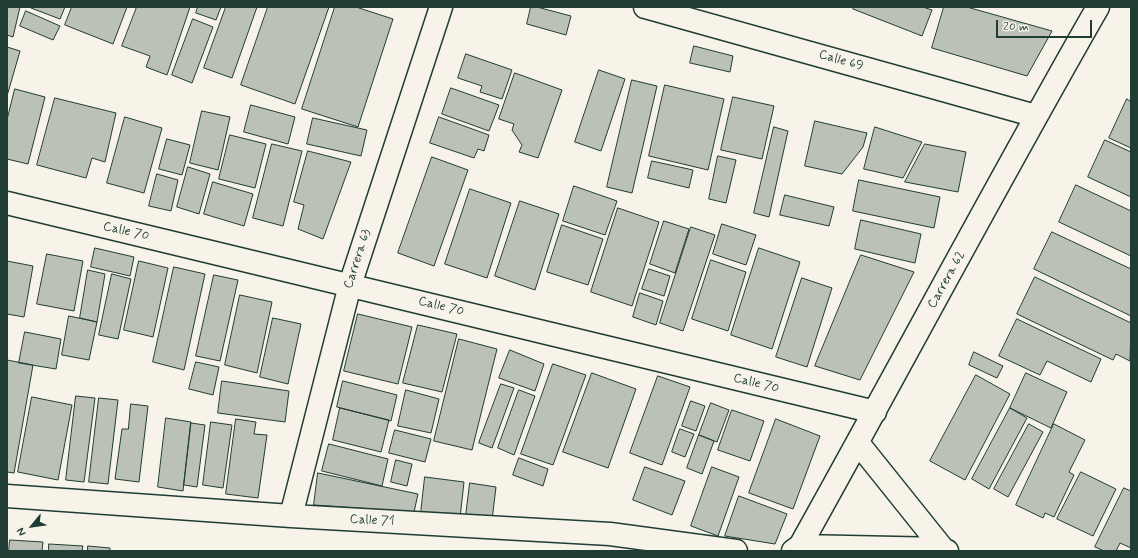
<!DOCTYPE html>
<style>
body{margin:0}
#map{position:relative;width:1138px;height:558px;overflow:hidden;background:#f7f3e8;font-family:Mynerve,sans-serif}
canvas{display:block}
.frame{position:absolute;inset:0;border:8px solid #1f3d34;pointer-events:none}
.north{position:absolute;left:12px;top:506px;width:40px;height:40px;-webkit-text-stroke:3px #f7f3e8;paint-order:stroke;rotate:241deg;font-size:11px;font-weight:700;line-height:16px;text-align:center;color:#1f3d34}
.north::after{content:'';display:block;margin:auto;width:14px;height:18px;background:#1f3d34;clip-path:polygon(50% 0,100% 100%,50% 72%,0 100%)}
.scale{position:absolute;left:996px;top:20px;width:96px;height:18px;box-sizing:border-box;border:2px solid #1f3d34;border-top:0;padding-left:5px;font-size:12px;line-height:14px;white-space:nowrap;color:#1f3d34;-webkit-text-stroke:3px #f7f3e8;paint-order:stroke}
</style>
<div id="map">
<canvas width="1138" height="558"></canvas>
<div class="frame"></div>
<div class="north">N</div>
<div class="scale">20 m</div>
</div>
<script>
const g = document.querySelector('canvas').getContext('2d');
g.lineJoin = 'round';
function fillPath(path, color) { g.fillStyle = color; g.fill(path, 'evenodd'); }
function trace(path, color, width, dash) { g.strokeStyle = color; g.lineWidth = width; g.lineCap = dash ? 'butt' : 'round'; g.setLineDash(dash || []); g.stroke(path); }
function write(font, color, halo, rows, align = 'center') {
  g.font = font + ' Mynerve,sans-serif'; g.lineWidth = 4; g.setLineDash([]); g.textBaseline = 'middle'; g.strokeStyle = halo; g.fillStyle = color; for (const [text, x, y, turn = 0] of rows) {
    g.save(); g.translate(x, y); g.rotate((+turn || 0) * Math.PI / 180); g.textAlign = isNaN(turn) ? turn : align; if (halo) g.strokeText(text, 0, 0); g.fillText(text, 0, 0); g.restore();
  }
}
const building = new Path2D(`
 M7,7H20L13,37L7,35Z
 M31,7H65L60,19L31,8Z
 M72,7H127L113,44L65,25Z
 M137,7H190L167,75L146,67L150,56L122,46Z
 M198,7H221L216,20L196,13Z
 M226,7H257L232,78L204,68Z
 M268,7H329L295,104L241,85Z
 M335,7H356L393,19L358,127L302,109Z
 M531,7H537L571,16L566,35L527,24Z
 M854,7H923L932,10L922,36L853,9Z
 M944,7H967L1052,31L1027,76L932,48Z
 M26,11L60,26L53,40L20,26Z
 M193,19L213,27L192,83L172,75Z
 M694,46L733,56L730,72L690,63Z
 M7,47L20,51L7,96Z
 M466,54L512,70L502,99L480,92L482,86L458,78Z
 M599,70L625,79L601,151L575,142Z
 M515,73L562,90L538,158L519,152L522,145L512,130L514,124L499,119Z
 M632,80L657,86L632,193L607,187Z
 M665,85L724,99L708,170L649,156Z
 M451,88L499,105L489,131L442,114Z
 M15,89L45,97L28,164L7,159V120Z
 M733,97L774,106L762,159L721,150Z
 M55,98L116,113L105,162L92,158L86,178L37,165Z
 M1127,99L1131,102V148L1109,138Z
 M251,105L295,117L288,144L244,132Z
 M202,111L230,117L218,170L190,163Z
 M125,117L162,128L144,193L107,183Z
 M439,117L489,135L484,151L478,149L474,158L430,143Z
 M313,118L367,130L361,156L307,144Z
 M815,121L867,133L863,147L842,174L805,166Z
 M774,127L788,131L769,217L754,213Z
 M875,127L922,142L903,178L864,169Z
 M230,135L266,144L255,188L219,179Z
 M167,139L190,145L182,175L159,169Z
 M1105,140L1131,152V197L1088,177Z
 M272,144L302,151L283,226L253,218Z
 M925,144L966,152L958,192L905,182Z
 M308,151L351,162L323,239L298,229L304,205L294,202Z
 M718,156L736,160L726,203L709,199Z
 M432,157L468,170L434,266L398,253Z
 M652,161L693,170L689,188L648,178Z
 M188,167L210,174L199,214L177,207Z
 M157,174L178,180L171,211L149,206Z
 M859,180L940,197L934,228L853,211Z
 M213,182L253,194L244,226L204,214Z
 M1076,185L1131,211V256L1059,222Z
 M574,186L617,201L605,235L563,221Z
 M470,189L511,203L487,278L445,264Z
 M785,195L834,207L829,226L780,215Z
 M520,201L559,214L535,290L495,276Z
 M618,208L659,222L632,306L591,292Z
 M861,220L921,234L915,263L855,249Z
 M664,221L689,229L675,273L650,264Z
 M722,224L756,235L746,265L713,254Z
 M562,225L603,239L588,285L547,272Z
 M691,227L715,235L683,331L660,323Z
 M1052,232L1131,269V316L1034,269Z
 M95,248L134,257L130,276L91,267Z
 M759,248L800,262L772,349L731,335Z
 M47,254L83,261L74,311L37,304Z
 M861,255L914,272L860,380L815,366Z
 M711,260L746,272L728,331L692,319Z
 M7,261L33,266L24,317L7,314Z
 M139,261L168,268L153,337L124,330Z
 M174,267L205,274L184,370L153,362Z
 M649,269L670,276L664,296L642,289Z
 M88,270L105,274L97,322L80,318Z
 M112,274L131,279L118,339L99,335Z
 M214,275L238,280L220,361L196,356Z
 M1035,277L1131,323L1130,361L1116,354L1113,360L1017,314Z
 M802,278L832,288L807,367L776,357Z
 M640,293L663,301L656,325L633,317Z
 M240,295L272,302L257,373L225,365Z
 M358,314L412,327L398,384L344,371Z
 M69,316L97,322L89,360L62,355Z
 M273,318L301,324L288,384L260,377Z
 M1017,319L1101,359L1091,382L1047,361L1040,375L999,356Z
 M418,325L457,334L442,392L403,383Z
 M25,332L61,339L56,369L19,363Z
 M459,339L497,349L472,450L434,441Z
 M510,350L544,364L535,391L499,378Z
 M974,352L1003,366L997,378L969,365Z
 M7,360L33,365L14,473L7,472Z
 M196,362L219,367L213,395L189,389Z
 M553,364L586,375L553,465L521,454Z
 M592,373L636,389L608,468L563,452Z
 M1026,373L1067,392L1051,428L1010,408Z
 M976,375L1010,394L965,480L930,461Z
 M658,376L690,387L662,465L630,453Z
 M222,381L289,391L285,422L218,413Z
 M343,381L397,395L391,421L337,407Z
 M501,384L514,388L492,448L479,443Z
 M406,390L439,399L431,433L398,426Z
 M519,390L535,396L514,455L498,448Z
 M76,396L95,398L84,482L66,480Z
 M32,397L72,405L58,480L18,472Z
 M99,398L118,400L108,484L89,482Z
 M691,401L705,406L696,431L682,426Z
 M711,403L729,410L717,442L699,435Z
 M131,404L148,406L139,482L115,479L122,429H128Z
 M340,408L389,420L381,452L333,440Z
 M1010,408L1027,418L989,489L972,479Z
 M732,410L764,421L750,461L718,450Z
 M166,418L191,422L183,491L158,487Z
 M236,419L256,422L254,434L267,435L258,498L226,494Z
 M776,419L820,436L793,509L749,493Z
 M211,422L232,425L223,488L203,485Z
 M191,423L205,425L197,487L184,485Z
 M1029,424L1043,432L1008,497L994,489Z
 M1054,424L1085,440L1069,472L1074,475L1054,517L1045,513L1043,518L1016,505Z
 M680,429L694,434L685,457L672,452Z
 M395,430L431,439L425,462L389,453Z
 M699,435L714,441L702,474L687,468Z
 M329,444L388,459L382,486L322,471Z
 M519,458L548,469L543,486L513,475Z
 M396,460L412,464L407,486L391,482Z
 M645,467L685,481L672,515L633,500Z
 M712,467L739,477L718,536L691,526Z
 M1081,472L1116,489L1093,536L1057,519Z
 M318,473L418,494L414,512L314,505Z
 M425,477L464,482L460,518L421,513Z
 M470,483L496,487L492,520L466,516Z
 M1124,488L1131,491V548L1120,543L1116,551H1104L1095,547Z
 M739,496L787,514L775,544L725,536Z
 M10,540L43,542L42,551H9Z
 M49,544L83,546L82,551H49Z
 M88,546L110,548V551H88Z`);
const street = new Path2D(`
 M645,7L1036,116
 M7,203L875,412
 M858,443L943,549
 M7,496L291,516L610,534L736,551
 M291,516L350,285L441,7
 M800,546L943,549L947,551
 M793,551L800,546C900,367 996,185 1098,7`);
const streetNames = [
 ["Calle 69",841,61,16],
 ["Calle 70",126,232,13],
 ["Carrera 63",358,259,-72],
 ["Carrera 62",947,280,-61],
 ["Calle 70",441,307,14],
 ["Calle 70",756,384,14],
 ["Calle 71",372,521,3]
];
fillPath(building, '#bbc1b6');
trace(building, '#1f3d34', 1);
trace(street, '#1f3d34', 25);
trace(street, '#f7f3e8', 22);
write('13px', '#1f3d34', '#f7f3e8', streetNames);
</script>
